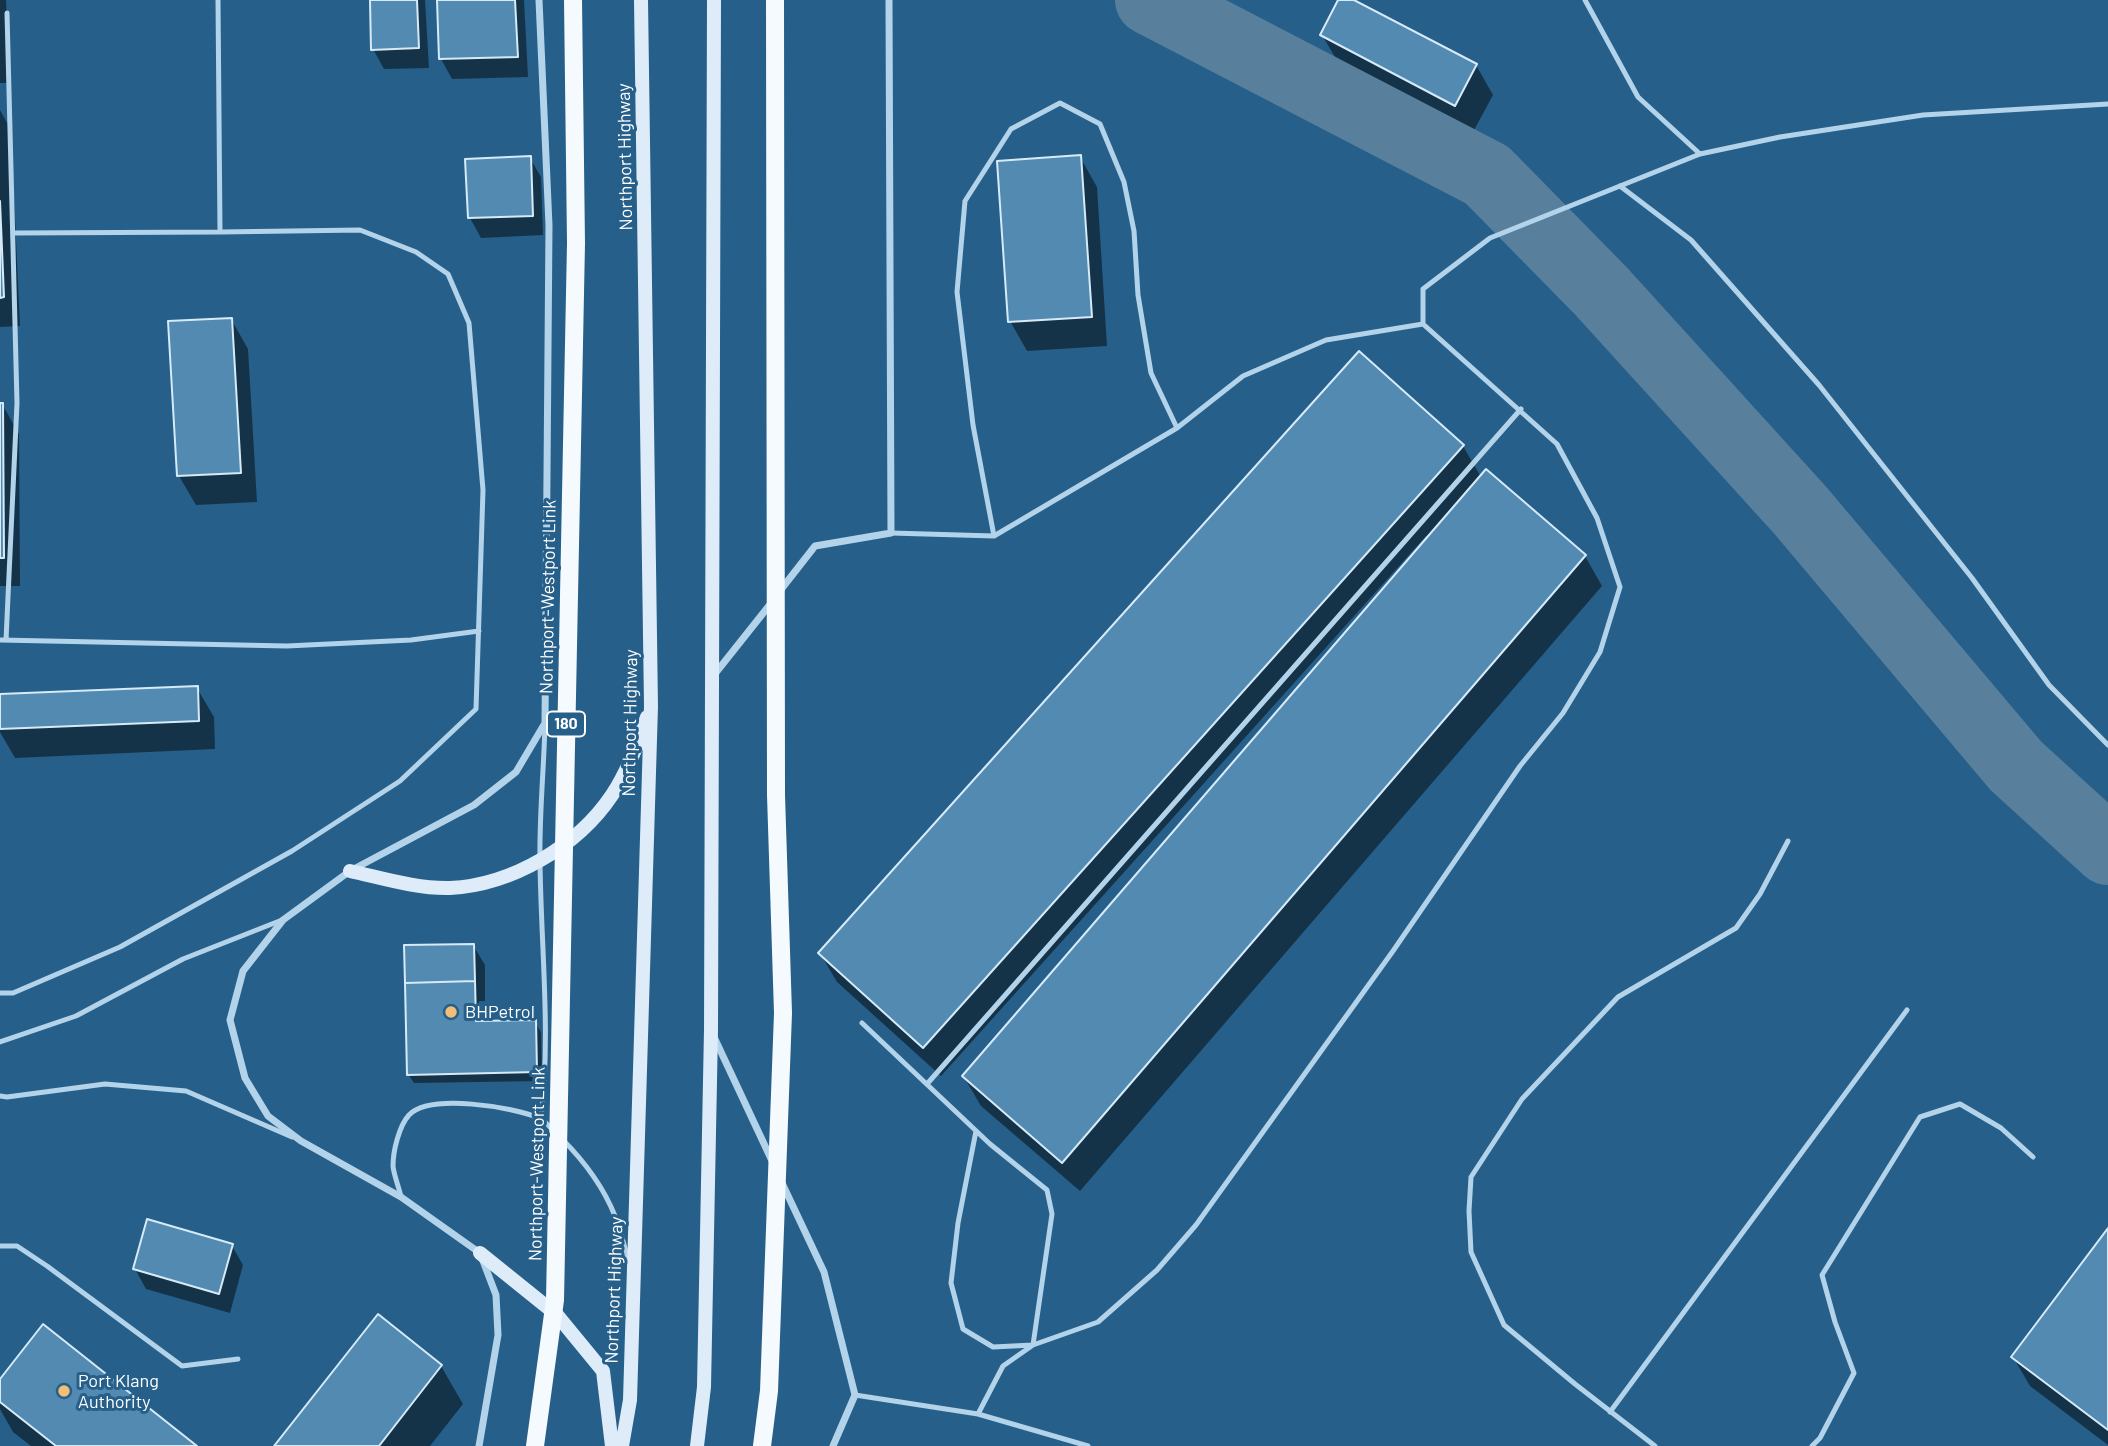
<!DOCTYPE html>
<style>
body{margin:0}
canvas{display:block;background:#265f89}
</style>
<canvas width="2108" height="1446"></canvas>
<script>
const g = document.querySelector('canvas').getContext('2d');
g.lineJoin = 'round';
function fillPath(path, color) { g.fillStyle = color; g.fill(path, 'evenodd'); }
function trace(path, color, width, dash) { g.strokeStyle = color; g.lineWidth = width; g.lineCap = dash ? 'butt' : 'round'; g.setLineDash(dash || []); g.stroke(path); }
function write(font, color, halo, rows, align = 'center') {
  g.font = font + ' Barlow,sans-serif'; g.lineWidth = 6; g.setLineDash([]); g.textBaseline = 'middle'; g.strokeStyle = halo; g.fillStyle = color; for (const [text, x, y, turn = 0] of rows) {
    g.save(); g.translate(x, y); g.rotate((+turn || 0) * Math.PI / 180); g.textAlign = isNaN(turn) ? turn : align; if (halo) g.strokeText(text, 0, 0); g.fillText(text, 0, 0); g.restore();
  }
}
const shadow = new Path2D(`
 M0,0H6L10,83H0Z
 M372,0H425L429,68L384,69L373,49Z
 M439,0H524L528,77L452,79L441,59Z
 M1340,0H1351L1476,65L1493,95L1472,134L1339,64L1322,35Z
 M0,110L11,130L20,326L0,327Z
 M1080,157L1097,187L1107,346L1027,351L1010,321Z
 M530,158L541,177L543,235L481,238L470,218Z
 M231,319L248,349L257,502L196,505L179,476Z
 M1359,354L1463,446L1481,477L1486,471L1585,556L1602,586L1080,1191L981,1106L964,1077L1428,538L1426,536L941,1076L837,982L820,953Z
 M0,404H2L19,434L20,586H0Z
 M197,688L214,717L215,749L15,758L0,732V695Z
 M473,945L485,965V1001H479L480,1023L535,1022L541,1032L542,1081L414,1083L408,1074Z
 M2108,1230V1445L2030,1386L2013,1357Z
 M232,1246L243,1265L230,1313L146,1289L135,1269Z
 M441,1366L463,1404L430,1446H276Z
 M0,1382L194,1446H31L13,1432L0,1409Z`);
const river = new Path2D(`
 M1150,0L1487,175L1601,291L1800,510L2016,766L2108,850`);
const building = new Path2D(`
 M370,0H417L419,48L371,50Z
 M437,0H515L518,57L439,59Z
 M1338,0H1354L1477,64L1455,106L1320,35Z
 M1081,155L1092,317L1008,322L997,161Z
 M531,156L533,216L468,218L465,159Z
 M0,201L4,297L0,298Z
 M232,318L241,473L177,476L168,321Z
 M1359,351L1464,445L923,1048L818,953Z
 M0,403H3L4,558H0Z
 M1486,469L1586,555L1062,1163L962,1076Z
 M198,686L199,721L0,729V694Z
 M474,944L475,981L405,983L404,945Z
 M475,981L476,1021L536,1020L537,1072L407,1075L405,983Z
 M147,1219L233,1244L219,1294L133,1269Z
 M2108,1228V1430L2011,1357Z
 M378,1314L442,1365L379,1446H274Z
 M43,1324L197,1446H56L0,1402V1379Z`);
const service = new Path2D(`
 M1585,0L1638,97L1700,154
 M1620,186L1691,240L1819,385L1972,578L2049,685L2108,745
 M14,233L220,232
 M891,533L994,536L1177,428L1243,376L1326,340L1423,324
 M994,536L973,425L957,292L965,201L1011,129L1060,103L1100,124L1124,182L1134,231L1138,295L1151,373L1177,428
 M0,640L287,646L411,640L479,631
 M6,640L17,403L7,13
 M0,993H13L120,947L292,851L400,781L476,709L483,490L469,323L448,274L416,252L360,230L220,232L218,0
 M862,1023L990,1144L1047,1190L1052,1214L1033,1345L1003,1366L978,1414
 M0,1042L76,1016L183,959L282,920
 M927,1084L1521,409
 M0,1096L7,1097L105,1084L186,1091L292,1137
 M541,1118C551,1033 541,948 540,862C539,816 544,769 545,723
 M976,1131L958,1223L951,1283L963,1329L993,1347L1033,1345L1098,1322L1157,1270L1196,1225L1393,951L1520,766L1563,713L1600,652L1620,587L1597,518L1557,444L1423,324V289L1490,238L1700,154L1780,137L1923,115L2108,104
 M562,1139C584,1161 603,1186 615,1216C621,1231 624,1248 630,1263
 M401,1197C399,1187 394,1176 393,1166C393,1151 399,1126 409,1115C430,1093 513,1107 539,1118C545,1120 550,1128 555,1132
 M0,1246H17L47,1266L182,1366L238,1359
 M855,1395L978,1414L1088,1446
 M1610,1412L1907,1010
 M1655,1446L1575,1384L1504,1325L1471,1252L1469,1211L1471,1177L1522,1099L1618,997L1736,928L1760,894L1788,841
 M1812,1446L1820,1438L1854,1373L1835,1322L1822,1275L1920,1117L1960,1104L2001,1128L2033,1157`);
const minor = new Path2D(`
 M779,592L815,546L891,533L889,0
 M714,675L772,602
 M714,1037L773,1163
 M782,1183L824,1272L855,1395L833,1446
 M479,1446L498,1335L496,1295L480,1253L401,1197L301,1141L268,1116L245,1078L230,1020L243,971L283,920L350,871L474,805L516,772L545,723L549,225L539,0`);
const secondary = new Path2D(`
 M350,871C382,878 417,889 450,888C512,885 578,846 612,795C628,771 638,744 647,717
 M480,1253L557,1315L603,1371L612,1446
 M622,1446L630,1400L651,706L641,0
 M697,1446L704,1387L711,1030L714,0`);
const primaryBridge = new Path2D(`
 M535,1446L555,1300L576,243L573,0
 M762,1446L769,1391L783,1013L776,795L775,0`);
const markers = [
 [451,1012,7,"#f3be77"],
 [64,1391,7,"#f3be77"]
];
const shields = [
 [566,724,38]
];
const shieldNames = [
 ["180",566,724]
];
const streetNames = [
 ["Northport Highway",625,157,-91],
 ["Northport-Westport Link",548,597,-89],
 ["Northport Highway",630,723,-89],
 ["Northport-Westport Link",537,1164,-89],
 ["Northport Highway",614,1290,-88]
];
const poiNames = [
 ["BHPetrol",465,1012],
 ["Port Klang",78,1381],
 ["Authority",78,1402]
];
fillPath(shadow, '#0007');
trace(river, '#58809c', 70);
fillPath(building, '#528ab2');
trace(building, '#d6eaf7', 2);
trace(service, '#b2d3e9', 5);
trace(minor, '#b2d3e9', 7);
trace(secondary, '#ddecf8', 14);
trace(primaryBridge, '#f5fafe', 18);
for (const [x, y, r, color] of markers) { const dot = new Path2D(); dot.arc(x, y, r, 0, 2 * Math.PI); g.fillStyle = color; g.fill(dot); trace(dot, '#265f89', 2.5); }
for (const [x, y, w] of shields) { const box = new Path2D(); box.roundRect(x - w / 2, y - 12.5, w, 25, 5); g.fillStyle = '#265f89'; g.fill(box); trace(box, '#fff', 2); }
write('bold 16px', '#fff', null, shieldNames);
write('18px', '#fff', '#265f89', streetNames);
write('18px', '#fff', '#265f89', poiNames, 'left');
</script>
